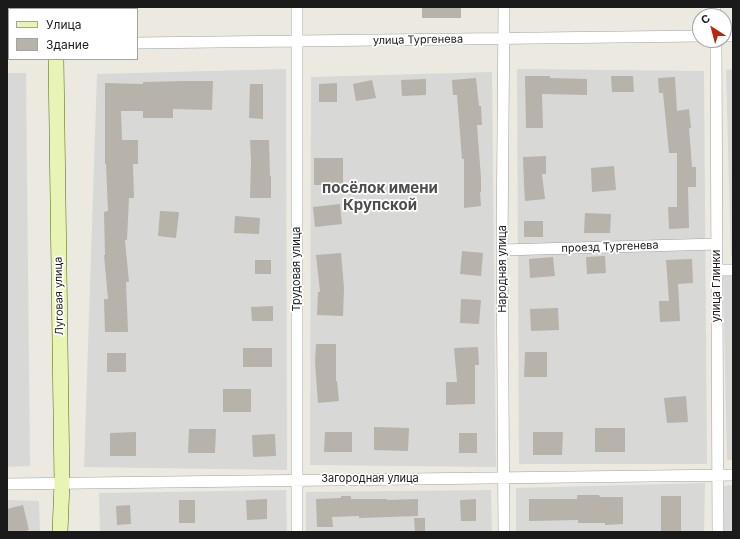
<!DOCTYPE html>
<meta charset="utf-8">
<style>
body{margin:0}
#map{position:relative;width:740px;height:539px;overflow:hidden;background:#ece9e0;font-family:Inter,sans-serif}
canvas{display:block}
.frame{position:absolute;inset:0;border:8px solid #1a1a1a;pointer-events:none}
.legend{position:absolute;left:8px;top:8px;width:130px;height:52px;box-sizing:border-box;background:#fff;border:1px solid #a3a3a3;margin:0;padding:5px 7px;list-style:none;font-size:12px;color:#1a1a1a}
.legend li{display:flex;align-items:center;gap:8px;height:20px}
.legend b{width:20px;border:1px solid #a3a3a3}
.north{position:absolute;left:692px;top:8px;width:40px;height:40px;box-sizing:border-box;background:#fff;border:1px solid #a3a3a3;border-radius:50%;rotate:324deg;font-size:11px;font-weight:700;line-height:16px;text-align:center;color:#1a1a1a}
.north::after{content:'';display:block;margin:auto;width:14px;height:18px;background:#b8260d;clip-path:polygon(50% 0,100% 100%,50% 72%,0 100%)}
</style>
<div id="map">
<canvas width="740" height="539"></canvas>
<div class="frame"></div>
<ul class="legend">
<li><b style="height:5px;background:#e8f4b6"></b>Улица</li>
<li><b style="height:11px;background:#b7b2aa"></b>Здание</li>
</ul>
<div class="north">С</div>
</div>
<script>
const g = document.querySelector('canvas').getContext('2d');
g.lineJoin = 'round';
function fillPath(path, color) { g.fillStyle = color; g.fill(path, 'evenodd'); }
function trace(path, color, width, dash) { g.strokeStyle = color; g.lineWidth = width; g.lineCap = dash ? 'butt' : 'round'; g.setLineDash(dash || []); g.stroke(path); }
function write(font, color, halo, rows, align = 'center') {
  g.font = font + ' Inter,sans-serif'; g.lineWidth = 3.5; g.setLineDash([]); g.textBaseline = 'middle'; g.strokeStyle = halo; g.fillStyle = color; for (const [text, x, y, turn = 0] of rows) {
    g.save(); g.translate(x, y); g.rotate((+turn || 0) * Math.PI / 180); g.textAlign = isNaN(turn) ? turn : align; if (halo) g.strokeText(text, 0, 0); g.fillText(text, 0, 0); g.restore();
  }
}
const residential = new Path2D(`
 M286,69L287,470L84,467L97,74Z
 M517,69L704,71L707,464H519Z
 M733,69V257H731L726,70Z
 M492,72L496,467L310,465L311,77Z
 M7,73H26L30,466L7,467Z
 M723,275H733V460H727Z
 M705,483L704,532H516V488Z
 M733,485V532H724V486Z
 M286,490L287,532H100L99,493Z
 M491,490L492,532H306V492Z
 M7,500L39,501L40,532H7Z`);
const building = new Path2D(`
 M422,8H461V18H422Z
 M525,76H550V78L587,79V95L542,94L543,128H526Z
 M611,76H633L634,92H612Z
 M675,77L677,111L689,109L691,128H689L692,167H696V187H688L689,228L669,229L668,207H677V153H669L663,93H659L658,78Z
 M476,78L479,106H481L482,125H477L481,178V192H480L481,206L464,208V159H462L457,95H453L452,80Z
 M426,79V95L402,96L401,80Z
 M372,80L376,98L356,101L353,84Z
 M186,81H213L212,110L173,109V118H143V111H121L122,140H138V164H133L134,198H129L127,240H125L129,282H126L128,332H105L104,299H108L104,255H105L104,212L108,211L106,164H105V83L143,84V82Z
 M337,83V102H319V84Z
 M250,84H263V119L249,118Z
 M250,140H269L270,176H271V198H250L251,161Z
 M546,156V174H542L545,199L525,201L524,185V184L523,157Z
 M314,158H343V185H314Z
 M614,166L616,190L592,192L591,168Z
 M340,204L342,224L315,227L313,207Z
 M160,211L179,212L176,238L158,236Z
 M585,213L611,214L610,233H584Z
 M235,216L260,218L259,234L234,233Z
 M524,221H543V237H524Z
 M462,251L483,253L481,276L460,274Z
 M341,253L344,288L343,316L317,315L318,292H320L316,255Z
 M605,256L606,273L587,274L586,257Z
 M553,257L555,276L530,278L529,259Z
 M692,259L693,283L678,284L680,321L660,322L659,301H669L666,260Z
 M255,260H271V274H255Z
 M461,299L481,300L479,324L460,323Z
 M273,306V321H252L251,307Z
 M558,308L559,330L531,331L530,309Z
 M316,344H336V381H337L339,401L318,403L315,363Z
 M478,347L479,365H475V404L446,405V382H457L454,348Z
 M243,348H272V367H243Z
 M525,352H547V377H524Z
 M107,353H126V372H107Z
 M223,389H251V412H223Z
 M686,396L688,422L667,423L664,398Z
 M374,427L409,428L408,451L374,450Z
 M595,428H625V452H595Z
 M189,429H216L215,453H188Z
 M136,432V456H110V433Z
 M325,432H352V452H324Z
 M533,432H563L562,455H533Z
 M459,433H477V453H459Z
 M275,434L276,456L253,457L252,435Z
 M577,495H599L600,497H623V524L605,525V523H578V520L529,521V499H577Z
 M341,496H351V499H387V500L418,499V516L359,518V516L332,517L333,527H317L316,499L341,498Z
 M661,496H681V532H661Z
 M267,499V519L247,520L246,500Z
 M476,499V521H461L460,500Z
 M179,500H195V523H179Z
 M23,505L29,530L21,532H7V509Z
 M130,505L131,524L117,525L116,506Z
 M414,518H425V532H415Z`);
const street = new Path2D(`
 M297,7V532
 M715,7V16
 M724,36H733
 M716,40L718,532
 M137,43L700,36
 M7,45H9
 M502,250L717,244
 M717,270H733
 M7,484L733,475
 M504,532L502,250L504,7`);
const secondary = new Path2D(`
 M55,7V9
 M56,59L62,483L60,532`);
const streetNames = [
 ["улица Тургенева",418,40,-1],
 ["проезд Тургенева",610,247,-2],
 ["Трудовая улица",297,269,-90],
 ["Народная улица",503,269,-90],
 ["улица Глинки",717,286,-90],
 ["Луговая улица",59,296,-91],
 ["Загородная улица",370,479]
];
const districtNames = [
 ["посёлок имени",380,188],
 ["Крупской",380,205]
];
fillPath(residential, '#d8d8d7');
fillPath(building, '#b7b2aa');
trace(street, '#a1a1a1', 12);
trace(secondary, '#50670b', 16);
trace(street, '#fff', 11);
trace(secondary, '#e8f4b6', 15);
write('11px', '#1a1a1a', '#fff', streetNames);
write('bold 15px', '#4d4d4d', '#fff', districtNames);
</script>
